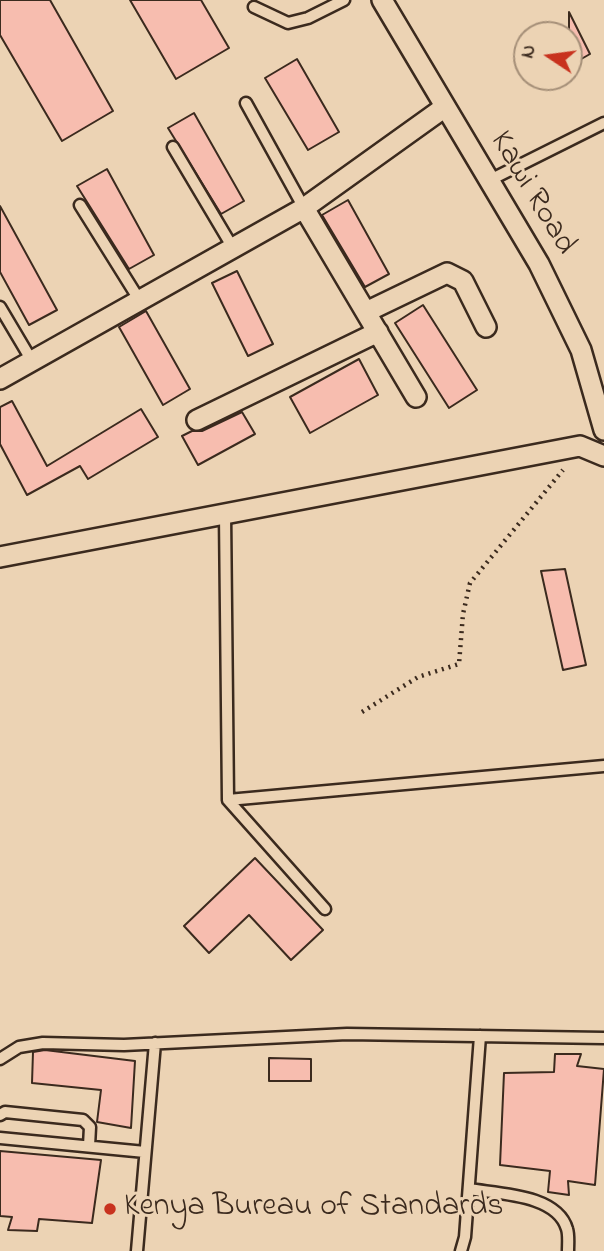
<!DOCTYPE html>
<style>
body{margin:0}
#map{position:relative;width:604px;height:1251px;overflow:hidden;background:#ecd3b4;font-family:"Indie Flower",sans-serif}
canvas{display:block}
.north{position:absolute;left:513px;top:21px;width:70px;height:70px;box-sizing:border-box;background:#ecd3b4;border:2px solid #a58f78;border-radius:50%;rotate:283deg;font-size:19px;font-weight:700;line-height:28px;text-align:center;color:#3b2a1e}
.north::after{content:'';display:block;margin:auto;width:24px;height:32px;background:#c8321e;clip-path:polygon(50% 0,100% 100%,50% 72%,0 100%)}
</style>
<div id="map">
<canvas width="604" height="1251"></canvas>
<div class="north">N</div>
</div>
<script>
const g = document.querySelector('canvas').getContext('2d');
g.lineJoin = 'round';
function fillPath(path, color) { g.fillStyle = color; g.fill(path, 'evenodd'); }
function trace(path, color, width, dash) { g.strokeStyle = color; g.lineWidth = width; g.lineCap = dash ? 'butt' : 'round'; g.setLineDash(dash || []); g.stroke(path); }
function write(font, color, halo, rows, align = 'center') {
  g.font = font + ' "Indie Flower",sans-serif'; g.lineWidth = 6; g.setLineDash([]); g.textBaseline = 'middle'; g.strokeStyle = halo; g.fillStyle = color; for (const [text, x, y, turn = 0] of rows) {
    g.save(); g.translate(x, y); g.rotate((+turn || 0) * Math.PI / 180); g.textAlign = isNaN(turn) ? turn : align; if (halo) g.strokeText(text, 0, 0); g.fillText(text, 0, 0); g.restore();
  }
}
const building = new Path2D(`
 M0,0H50L113,111L62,141L0,35Z
 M130,0H201L229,48L176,79Z
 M569,12L590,54L569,66Z
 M297,59L339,132L308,150L265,78Z
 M194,113L244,201L221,214L168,128Z
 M107,169L154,255L129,269L77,186Z
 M348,200L389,274L365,287L322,215Z
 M0,206L57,310L29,325L0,272Z
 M237,271L273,344L248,356L212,283Z
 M423,305L477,390L449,408L395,323Z
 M146,311L190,389L163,405L119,327Z
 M359,359L378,395L310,433L290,397Z
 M12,401L47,466L141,409L158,437L88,479L80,466L27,495L0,444V407Z
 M242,412L255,434L198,465L182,436L192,431H202Z
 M565,569L586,665L563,670L541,571Z
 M255,858L323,930L291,960L249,915L209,953L184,926Z
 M45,1050L135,1061L131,1128L97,1122L101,1090L32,1083L33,1052Z
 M555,1054H581L577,1066L604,1069L595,1185L568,1181L569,1195L548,1192L550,1171L500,1165L504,1073L554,1072Z
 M269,1058L311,1059V1081H269Z
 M0,1151L101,1160L92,1223L39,1219L37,1231L8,1230L12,1217L0,1216Z`);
const path = new Path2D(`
 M362,712L418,677L459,664L463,614L470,583L563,470`);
const service = new Path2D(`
 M254,7L288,23L308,18L344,0
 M246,103L304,208
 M173,147L233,248
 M488,181L604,123
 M80,205L140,301
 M0,307L32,361
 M225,514L228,800L325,909
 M228,800L604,766
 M0,1059L19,1047L43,1043L124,1045L347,1034L604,1038
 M0,1115L5,1112L83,1120L90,1127L89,1146
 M0,1138L145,1152
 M469,1189C498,1194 557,1194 567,1229C569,1235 568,1244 568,1251
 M137,1251L155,1043
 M461,1251L465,1237L480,1036`);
const minor = new Path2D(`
 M382,0L539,264L581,350L604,430
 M304,208L416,397
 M366,312L447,273L463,281L486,327
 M0,379L304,208L445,107
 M197,420L378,332
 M0,557L580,446L604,456`);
const markers = [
 [110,1209,7,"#c8321e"]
];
const streetNames = [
 ["Kawi Road",531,194,59]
];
const poiNames = [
 ["Kenya Bureau of Standards",124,1209]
];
fillPath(building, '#f7bdaf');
trace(building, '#3b2a1e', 2);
trace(service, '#3b2a1e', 15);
trace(minor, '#3b2a1e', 24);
trace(path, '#3b2a1e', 4.5, [2, 5]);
trace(service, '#ecd3b4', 10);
trace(minor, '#ecd3b4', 19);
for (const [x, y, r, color] of markers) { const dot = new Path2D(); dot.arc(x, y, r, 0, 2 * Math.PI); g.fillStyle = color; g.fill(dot); trace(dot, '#ecd3b4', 2.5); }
write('32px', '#3b2a1e', '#ecd3b4', streetNames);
write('32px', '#3b2a1e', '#ecd3b4', poiNames, 'left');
</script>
